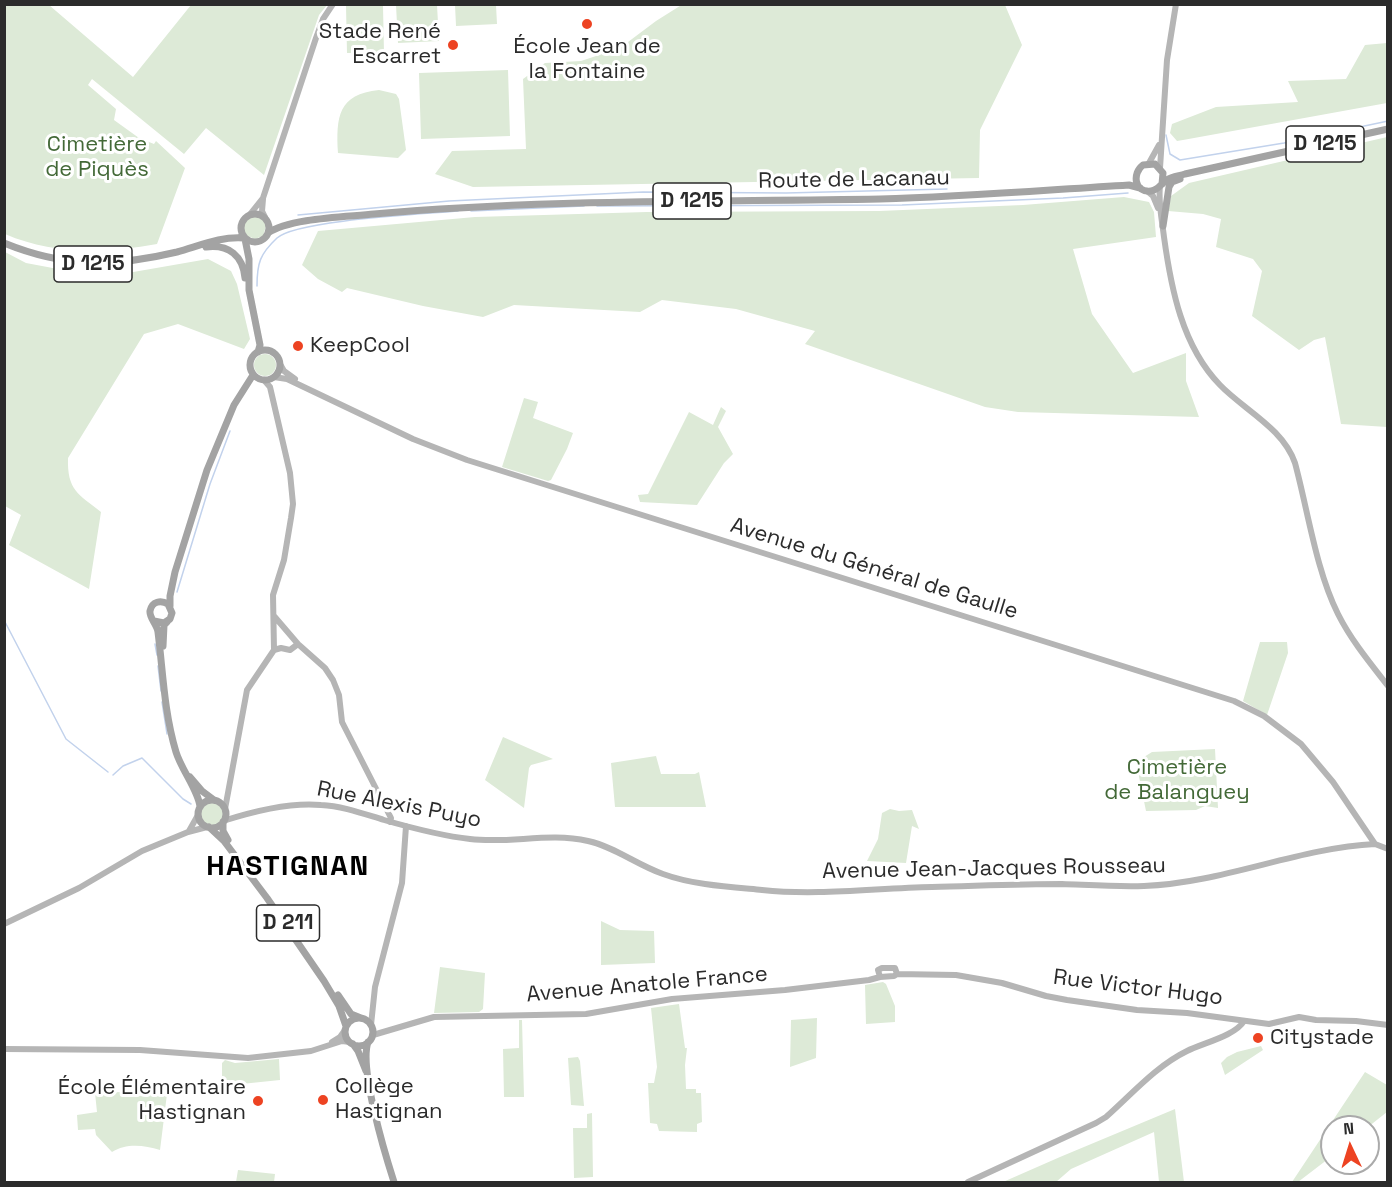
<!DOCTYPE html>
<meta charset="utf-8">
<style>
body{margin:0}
#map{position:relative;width:1392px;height:1187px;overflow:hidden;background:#fff;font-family:"Space Grotesk",sans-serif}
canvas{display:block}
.frame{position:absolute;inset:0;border:6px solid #2b2b2b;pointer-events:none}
.north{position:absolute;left:1320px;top:1115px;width:60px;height:60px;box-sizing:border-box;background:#fff;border:2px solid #aaa;border-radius:50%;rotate:356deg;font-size:16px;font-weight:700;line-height:24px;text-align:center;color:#2b2b2b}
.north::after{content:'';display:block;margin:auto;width:21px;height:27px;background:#ed4322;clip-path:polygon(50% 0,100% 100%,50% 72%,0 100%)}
</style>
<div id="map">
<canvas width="1392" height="1187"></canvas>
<div class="frame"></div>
<div class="north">N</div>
</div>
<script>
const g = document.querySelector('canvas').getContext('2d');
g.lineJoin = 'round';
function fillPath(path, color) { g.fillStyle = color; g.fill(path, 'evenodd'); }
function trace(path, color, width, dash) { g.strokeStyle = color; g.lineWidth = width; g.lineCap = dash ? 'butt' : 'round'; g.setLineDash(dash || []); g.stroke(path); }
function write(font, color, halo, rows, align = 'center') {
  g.font = font + ' "Space Grotesk",sans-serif'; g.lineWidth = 6; g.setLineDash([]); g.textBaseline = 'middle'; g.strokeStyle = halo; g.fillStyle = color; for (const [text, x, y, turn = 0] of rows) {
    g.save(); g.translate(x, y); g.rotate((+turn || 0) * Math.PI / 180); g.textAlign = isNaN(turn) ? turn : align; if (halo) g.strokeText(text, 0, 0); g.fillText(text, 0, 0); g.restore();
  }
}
const green = new Path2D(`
 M5,4L49,5L133,77L191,5H327L319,15L264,175L206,128L184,154L92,79L88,85L116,109L114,120L139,138L154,144L156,141L185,168L157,244C106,253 53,255 5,234Z
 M683,4L1005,5L1022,45L980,130L979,178L473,187L435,174L452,151L526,149L523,79L545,63L581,61L620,48L656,21Z
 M396,5H437L439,41L398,43Z
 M455,5H496L497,24L456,26Z
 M346,6H383L384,53H347Z
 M1387,43V103L1183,140L1177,141L1170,133L1172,124L1216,107L1298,102L1288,81L1346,79L1365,45Z
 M508,70L510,136L421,139L419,73Z
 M379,90L396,94L399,99L406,150L398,158L338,153C336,117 338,94 379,90Z
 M1387,137V427L1341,424L1325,337L1314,340L1299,350L1252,316L1262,271L1253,259L1216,247L1221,219L1203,214L1168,211L1171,196L1189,183Z
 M1124,197L1149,202L1154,212L1156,237L1073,249L1092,314L1133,373L1186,353V381L1199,417L1018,412L985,407L805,344L815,331L736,309L662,300L640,312L514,305L483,317L423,306L347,288L342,292L318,279L302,265L318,231L475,217L647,212L879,211L1023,205Z
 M254,215L263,219L266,226L263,236L255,239L245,235L242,228L246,218H253Z
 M5,252L26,263L74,272L116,275L208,259L231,271L237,284L250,339L244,349L178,324L144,334L68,458C67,490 78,494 101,512L89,589L9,545L21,515L5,506Z
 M254 365a11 11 0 1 1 22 0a11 11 0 1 1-22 0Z
 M524,398L538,402L533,418L573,433L567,449L551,480L548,481L502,467Z
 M721,407L726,411L718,427L733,454L724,463L697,505L640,502L638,495L648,494L689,412L713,425Z
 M1260,642H1287L1288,653L1267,715L1243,701Z
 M503,737L553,759L531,765L529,768L524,808L485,780Z
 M1215,749L1218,808L1205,806L1196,810L1146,811L1136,762L1152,752Z
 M656,756L661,774H695L699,772L706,807H615L611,763Z
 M201 814a11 11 0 1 1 22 0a11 11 0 1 1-22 0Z
 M890,809L899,811L912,810L919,829L912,826L906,863L867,861L878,839L882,813Z
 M601,921L620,930L654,931L655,963L601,965Z
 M440,967L485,973L483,1009L479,1012L434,1013Z
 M883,982L886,984L895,1006V1022L866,1024L865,985Z
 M679,1004L685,1048H687L685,1065L686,1089H696V1093H701L702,1122L697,1124V1132L659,1131L657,1124L650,1123L648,1083H654L657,1067L651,1008Z
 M817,1018L816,1058L790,1067L791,1020Z
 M519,1020H522L524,1097H504L503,1049L519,1048Z
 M1261,1046L1263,1050L1225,1075L1221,1063L1227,1057L1237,1052Z
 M578,1057L580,1061L584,1106L571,1105L568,1058Z
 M279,1059L280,1080L222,1086V1063L225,1060L235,1063Z
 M1365,1072L1387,1085V1112L1368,1127H1332V1156L1298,1182H1292Z
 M121,1092L122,1097L167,1094L160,1150C144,1145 126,1143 112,1152L96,1135L95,1129L78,1130L77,1115L97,1112L95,1093Z
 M1175,1109L1184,1182H1159L1154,1132L1071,1169L1056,1182H1003L1060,1157Z
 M592,1113L593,1177L574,1178L573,1128H587V1114Z
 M238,1170L275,1174L274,1182H236Z`);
const stream = new Path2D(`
 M1166,135L1170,154L1180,160L1284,143L1388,121
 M597,206L902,205L1063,198L1128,193
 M471,211L584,206
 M298,215L449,201L643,192L786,193L947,189
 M257,286C257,263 260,254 277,238C296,220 426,214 458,211
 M177,592L210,484L230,431
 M4,620L66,739L108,772
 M155,644L157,655
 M158,666L161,691
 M162,702L167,734
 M113,775L123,766L142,758L183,799L191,804`);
const secondary = new Path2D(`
 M1149,163L1159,145
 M1160,168L1167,60L1176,4
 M1160,186C1158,202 1162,220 1164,237C1171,288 1182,346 1220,385C1244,410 1283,428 1295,463C1308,511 1316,570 1338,614C1351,640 1370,663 1388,686
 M1147,191L1153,196L1158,208
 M263,199L262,211L265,217
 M251,213L263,198L316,38L323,19L333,4
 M280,364L284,371L295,379
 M274,377L287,379L413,439L467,460L1234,701L1264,716L1301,744L1333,782L1375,844L1388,849
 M274,616L298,644L325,668L333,680L339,695L342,722L391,818L390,822
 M274,650L281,648L290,650L298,644
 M225,809L247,690L274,650L273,595L284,560L291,518L293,504L290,473L270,387L264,380
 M223,821C254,811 289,802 321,805C343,806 364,814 384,820C412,828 442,836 470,839C510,844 549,832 588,841C615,847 637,865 663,874C693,885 730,887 762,890C818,896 876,888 932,887C975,886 1019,884 1062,884C1089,885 1117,887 1144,886C1223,883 1297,848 1375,844
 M189,831L198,815
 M4,924L79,888L142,851L188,832L207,827
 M880,977L878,970L882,968H895L897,974
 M371,1025L375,987L402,883L406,826
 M373,1035L434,1017L586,1014L672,999L785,990L869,980L880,977L894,976L897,974L956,975L1002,983L1046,996L1067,1000L1137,1010L1187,1013L1269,1024L1299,1017L1316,1020L1356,1021L1388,1025
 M332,1042L340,1037L345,1030
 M4,1049L140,1050L248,1058L311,1051L342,1041L350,1042
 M968,1182L1096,1123L1106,1117C1131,1095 1156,1066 1187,1051C1203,1043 1235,1036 1244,1021`);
const primary = new Path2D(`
 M1162,184L1163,173L1155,164L1143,165C1132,173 1134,193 1151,191C1159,190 1161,183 1167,180C1172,176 1179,176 1185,174L1388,129
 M241 228a14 14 0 1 1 28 0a14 14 0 1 1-28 0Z
 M1163,226L1169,187L1172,182L1180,179
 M268,233C289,218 347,217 374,214C542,199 711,202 880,199C963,197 1046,190 1129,185L1140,188
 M245,239L249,259V290L260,345L258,352
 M4,243C65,268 114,267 177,252C199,246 221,236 244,238
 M206,247C229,244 243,256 245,278
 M250 365a15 15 0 1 1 30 0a15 15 0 1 1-30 0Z
 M170,606V596L175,572L207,470L234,405L253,375
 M154,621L164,623L170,619L172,613L168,604C161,600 152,601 150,611C149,618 157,624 158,632C163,672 164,712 176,752C181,769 199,792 200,807
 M163,646L164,625L167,622
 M190,777L202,791L214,800
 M198 814a14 14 0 1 1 28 0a14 14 0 1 1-28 0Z
 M223,822V831L228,840
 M209,827L224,841L267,898L324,981L339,1006L346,1026
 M338,995L351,1014L361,1018
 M345 1032a14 14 0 1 1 28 0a14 14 0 1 1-28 0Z
 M368,1042C359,1068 385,1154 394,1182
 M353,1044L358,1051L366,1071`);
const markers = [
 [587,24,6,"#ed4322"],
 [453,45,6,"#ed4322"],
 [298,346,6,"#ed4322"],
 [1258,1038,6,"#ed4322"],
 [323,1100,6,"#ed4322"],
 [258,1101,6,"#ed4322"]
];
const shields = [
 [1325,144,78],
 [692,201,78],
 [93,264,78],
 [288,923,63]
];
const shieldNames = [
 ["D 1215",1325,144],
 ["D 1215",692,201],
 ["D 1215",93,264],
 ["D 211",288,923]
];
const poiNames = [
 ["Stade René",441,32,"right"],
 ["Escarret",441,57,"right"],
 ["École Jean de",587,47,"center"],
 ["la Fontaine",587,72,"center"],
 ["KeepCool",310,346],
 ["Citystade",1270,1038],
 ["Collège",335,1087],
 ["Hastignan",335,1112],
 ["École Élémentaire",246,1088,"right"],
 ["Hastignan",246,1113,"right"]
];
const parkNames = [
 ["Cimetière",97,145],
 ["de Piquès",97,170],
 ["Cimetière",1177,768],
 ["de Balanguey",1177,793]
];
const streetNames = [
 ["Route de Lacanau",854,180,-1],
 ["Avenue du Général de Gaulle",874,569,17],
 ["Rue Alexis Puyo",399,805,11],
 ["Avenue Jean-Jacques Rousseau",994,869,-1],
 ["Avenue Anatole France",647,985,-5],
 ["Rue Victor Hugo",1138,988,7]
];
const districtNames = [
 ["HASTIGNAN",288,867]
];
fillPath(green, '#ddead7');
trace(stream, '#c2d2ec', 1.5);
trace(secondary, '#b5b5b5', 6);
trace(primary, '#a3a3a3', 7);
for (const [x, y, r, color] of markers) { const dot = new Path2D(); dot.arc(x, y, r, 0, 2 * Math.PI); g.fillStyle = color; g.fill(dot); trace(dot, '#fff', 2); }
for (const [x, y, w] of shields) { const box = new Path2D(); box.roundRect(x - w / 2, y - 18, w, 36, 4.5); g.fillStyle = '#fff'; g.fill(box); trace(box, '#2b2b2b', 1.5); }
write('bold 21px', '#2b2b2b', null, shieldNames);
write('22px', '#2b2b2b', '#fff', poiNames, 'left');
write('22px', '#436937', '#fff', parkNames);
write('22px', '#2b2b2b', '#fff', streetNames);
g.letterSpacing = '1.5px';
write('bold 28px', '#000', '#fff', districtNames);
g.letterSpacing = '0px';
</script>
